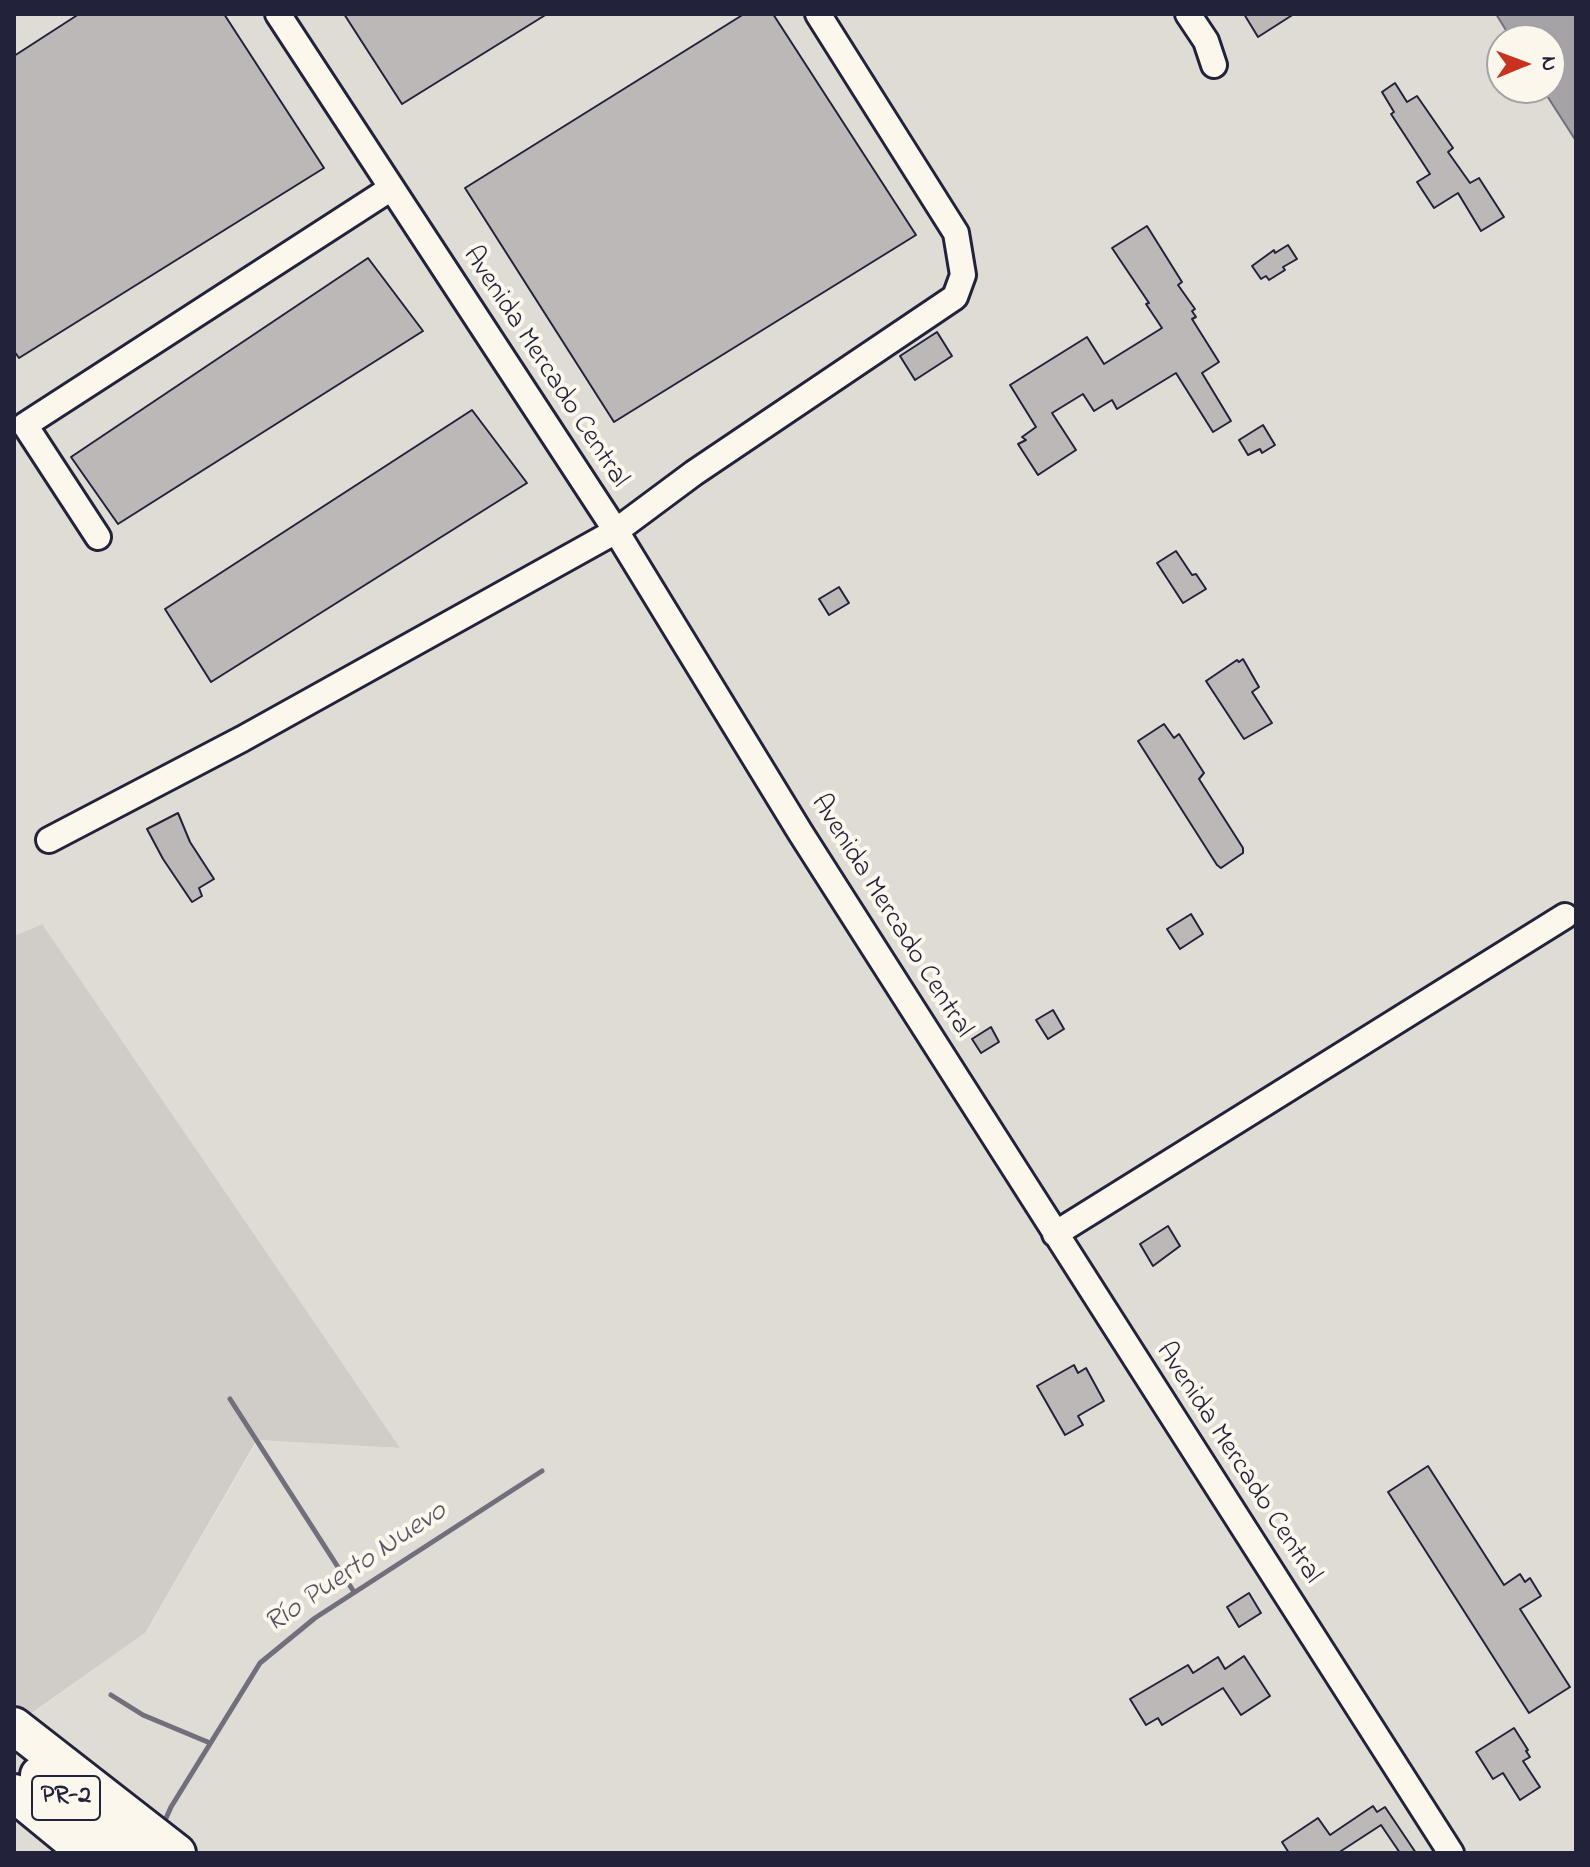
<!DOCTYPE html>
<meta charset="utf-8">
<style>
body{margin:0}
#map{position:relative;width:1590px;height:1867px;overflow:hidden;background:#eeeae2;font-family:"Indie Flower",sans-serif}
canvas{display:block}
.frame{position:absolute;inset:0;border:16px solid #22223b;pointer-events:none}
.north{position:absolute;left:1486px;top:24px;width:80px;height:80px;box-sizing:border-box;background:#fbf7ec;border:2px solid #a4a2a5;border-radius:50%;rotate:89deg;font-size:22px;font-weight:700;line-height:32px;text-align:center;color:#22223b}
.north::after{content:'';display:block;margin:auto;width:28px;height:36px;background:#c8321e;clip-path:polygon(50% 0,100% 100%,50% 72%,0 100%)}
</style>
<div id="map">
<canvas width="1590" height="1867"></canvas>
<div class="frame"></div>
<div class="north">N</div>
</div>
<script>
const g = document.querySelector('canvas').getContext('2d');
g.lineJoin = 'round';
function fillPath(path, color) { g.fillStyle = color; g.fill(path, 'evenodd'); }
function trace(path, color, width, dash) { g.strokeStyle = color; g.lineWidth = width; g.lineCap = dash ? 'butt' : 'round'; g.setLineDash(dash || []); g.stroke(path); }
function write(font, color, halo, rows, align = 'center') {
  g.font = font + ' "Indie Flower",sans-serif'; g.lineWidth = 8; g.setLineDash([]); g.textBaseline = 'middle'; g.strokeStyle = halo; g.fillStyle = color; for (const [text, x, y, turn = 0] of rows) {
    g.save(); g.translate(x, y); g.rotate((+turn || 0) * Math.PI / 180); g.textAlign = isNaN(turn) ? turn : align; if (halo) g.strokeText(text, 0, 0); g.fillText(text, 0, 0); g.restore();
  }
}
const built = new Path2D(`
 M14,14H1496L1512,40H1502V88H1542L1576,141V1853H14V1703L30,1715L145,1633L258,1440L399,1448L41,924L14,936Z`);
const green = new Path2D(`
 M42,924L400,1448L257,1440L145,1633L29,1715L14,1703V936Z`);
const water = new Path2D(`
 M1496,14H1576V141L1542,88H1550V40H1512Z`);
const stream = new Path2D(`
 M230,1399L354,1592
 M111,1695L143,1715L210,1743
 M163,1825L171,1807L260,1663L315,1618L542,1471`);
const building = new Path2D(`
 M79,14H224L324,168L19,358L14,351V56Z
 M344,14H547L402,104Z
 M744,14H773L916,235L614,422L465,188Z
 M1244,14H1294L1258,37Z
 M1395,83L1407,102L1417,96L1453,148L1448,152L1470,183L1479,178L1504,217L1481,231L1458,193L1434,208L1417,182L1430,174L1391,114L1394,112L1382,92Z
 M1147,226L1182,282L1178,285L1195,309L1192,311L1196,317L1192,319L1219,362L1202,373L1231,421L1213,432L1176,373L1117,409L1112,400L1094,411L1083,394L1052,413L1076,450L1038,475L1018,444L1026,440L1022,437L1036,427L1010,385L1087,337L1104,364L1162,328L1146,304L1149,303L1112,248Z
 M1288,245L1297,259L1283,267L1285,270L1269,280L1266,276L1261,279L1252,266L1274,250L1275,253Z
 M368,258L423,331L118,524L71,457Z
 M937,332L952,356L915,380L900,356Z
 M472,410L527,483L211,682L165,609Z
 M1263,425L1275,445L1262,453L1260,449L1248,455L1239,440Z
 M1176,551L1192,575L1196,574L1206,589L1183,603L1157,563Z
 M839,587L849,603L829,615L819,599Z
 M1243,659L1259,687L1252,692L1272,723L1244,739L1206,681L1237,660L1239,662Z
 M1164,724L1174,738L1179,734L1204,773L1199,779L1243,848V853L1221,868L1217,865L1138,741Z
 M178,813L190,842L214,879L199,888L202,896L192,902L163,859L147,829Z
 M1191,914L1203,934L1180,949L1167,929Z
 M1053,1010L1064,1029L1048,1039L1036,1020Z
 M991,1027L999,1042L981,1053L972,1039Z
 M1168,1226L1180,1246L1153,1266L1140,1244Z
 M1074,1365L1078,1373L1086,1368L1104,1401L1078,1416L1083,1425L1065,1435L1037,1386Z
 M1428,1466L1504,1585L1520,1574L1525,1582L1530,1578L1541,1596L1520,1609L1570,1687L1529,1713L1388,1492Z
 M1249,1593L1261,1613L1239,1627L1227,1607Z
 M1244,1656L1270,1696L1241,1715L1223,1688L1162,1725L1158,1718L1146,1725L1130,1699L1188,1665L1193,1673L1218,1657L1225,1669Z
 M1514,1728L1528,1750L1526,1751L1530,1757L1523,1761L1540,1787L1520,1800L1503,1773L1493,1779L1476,1752Z
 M1373,1806L1377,1812L1385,1807L1416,1853H1400L1381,1825L1338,1853H1289L1282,1842L1318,1818L1330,1835Z`);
const minor = new Path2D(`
 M278,14L616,531L800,832L1451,1853
 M1188,14L1206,41L1214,65
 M98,537L25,425L390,189
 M49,840L242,739L616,531L694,473L955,297L963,275L956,233L818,14
 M1055,1234L1565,916`);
const highway = new Path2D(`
 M14,1726L177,1853
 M39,1775L133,1853
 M14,1793L87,1853`);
const shields = [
 [66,1798,68]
];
const shieldNames = [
 ["PR-2",66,1798]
];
const streetNames = [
 ["Avenida Mercado Central",544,368,57],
 ["Avenida Mercado Central",890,917,58],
 ["Avenida Mercado Central",1237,1464,57]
];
const waterNames = [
 ["Río Puerto Nuevo",357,1569,-34]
];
fillPath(built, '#dfdbd5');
fillPath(green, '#d0cdc9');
fillPath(water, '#a6a3a7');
trace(water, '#716f7c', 2);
trace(stream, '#716f7c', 5);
fillPath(building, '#bcb8b8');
trace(building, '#22223b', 2);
trace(minor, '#22223b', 30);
trace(highway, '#22223b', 42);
trace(minor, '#fbf7ec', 24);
trace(highway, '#fbf7ec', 36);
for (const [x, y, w] of shields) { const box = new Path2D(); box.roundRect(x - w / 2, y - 22, w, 44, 6); g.fillStyle = '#fbf7ec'; g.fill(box); trace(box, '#22223b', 2); }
write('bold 26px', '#22223b', null, shieldNames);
write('28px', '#22223b', '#fbf7ec', streetNames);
write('italic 30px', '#575666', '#fbf7ec', waterNames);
</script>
